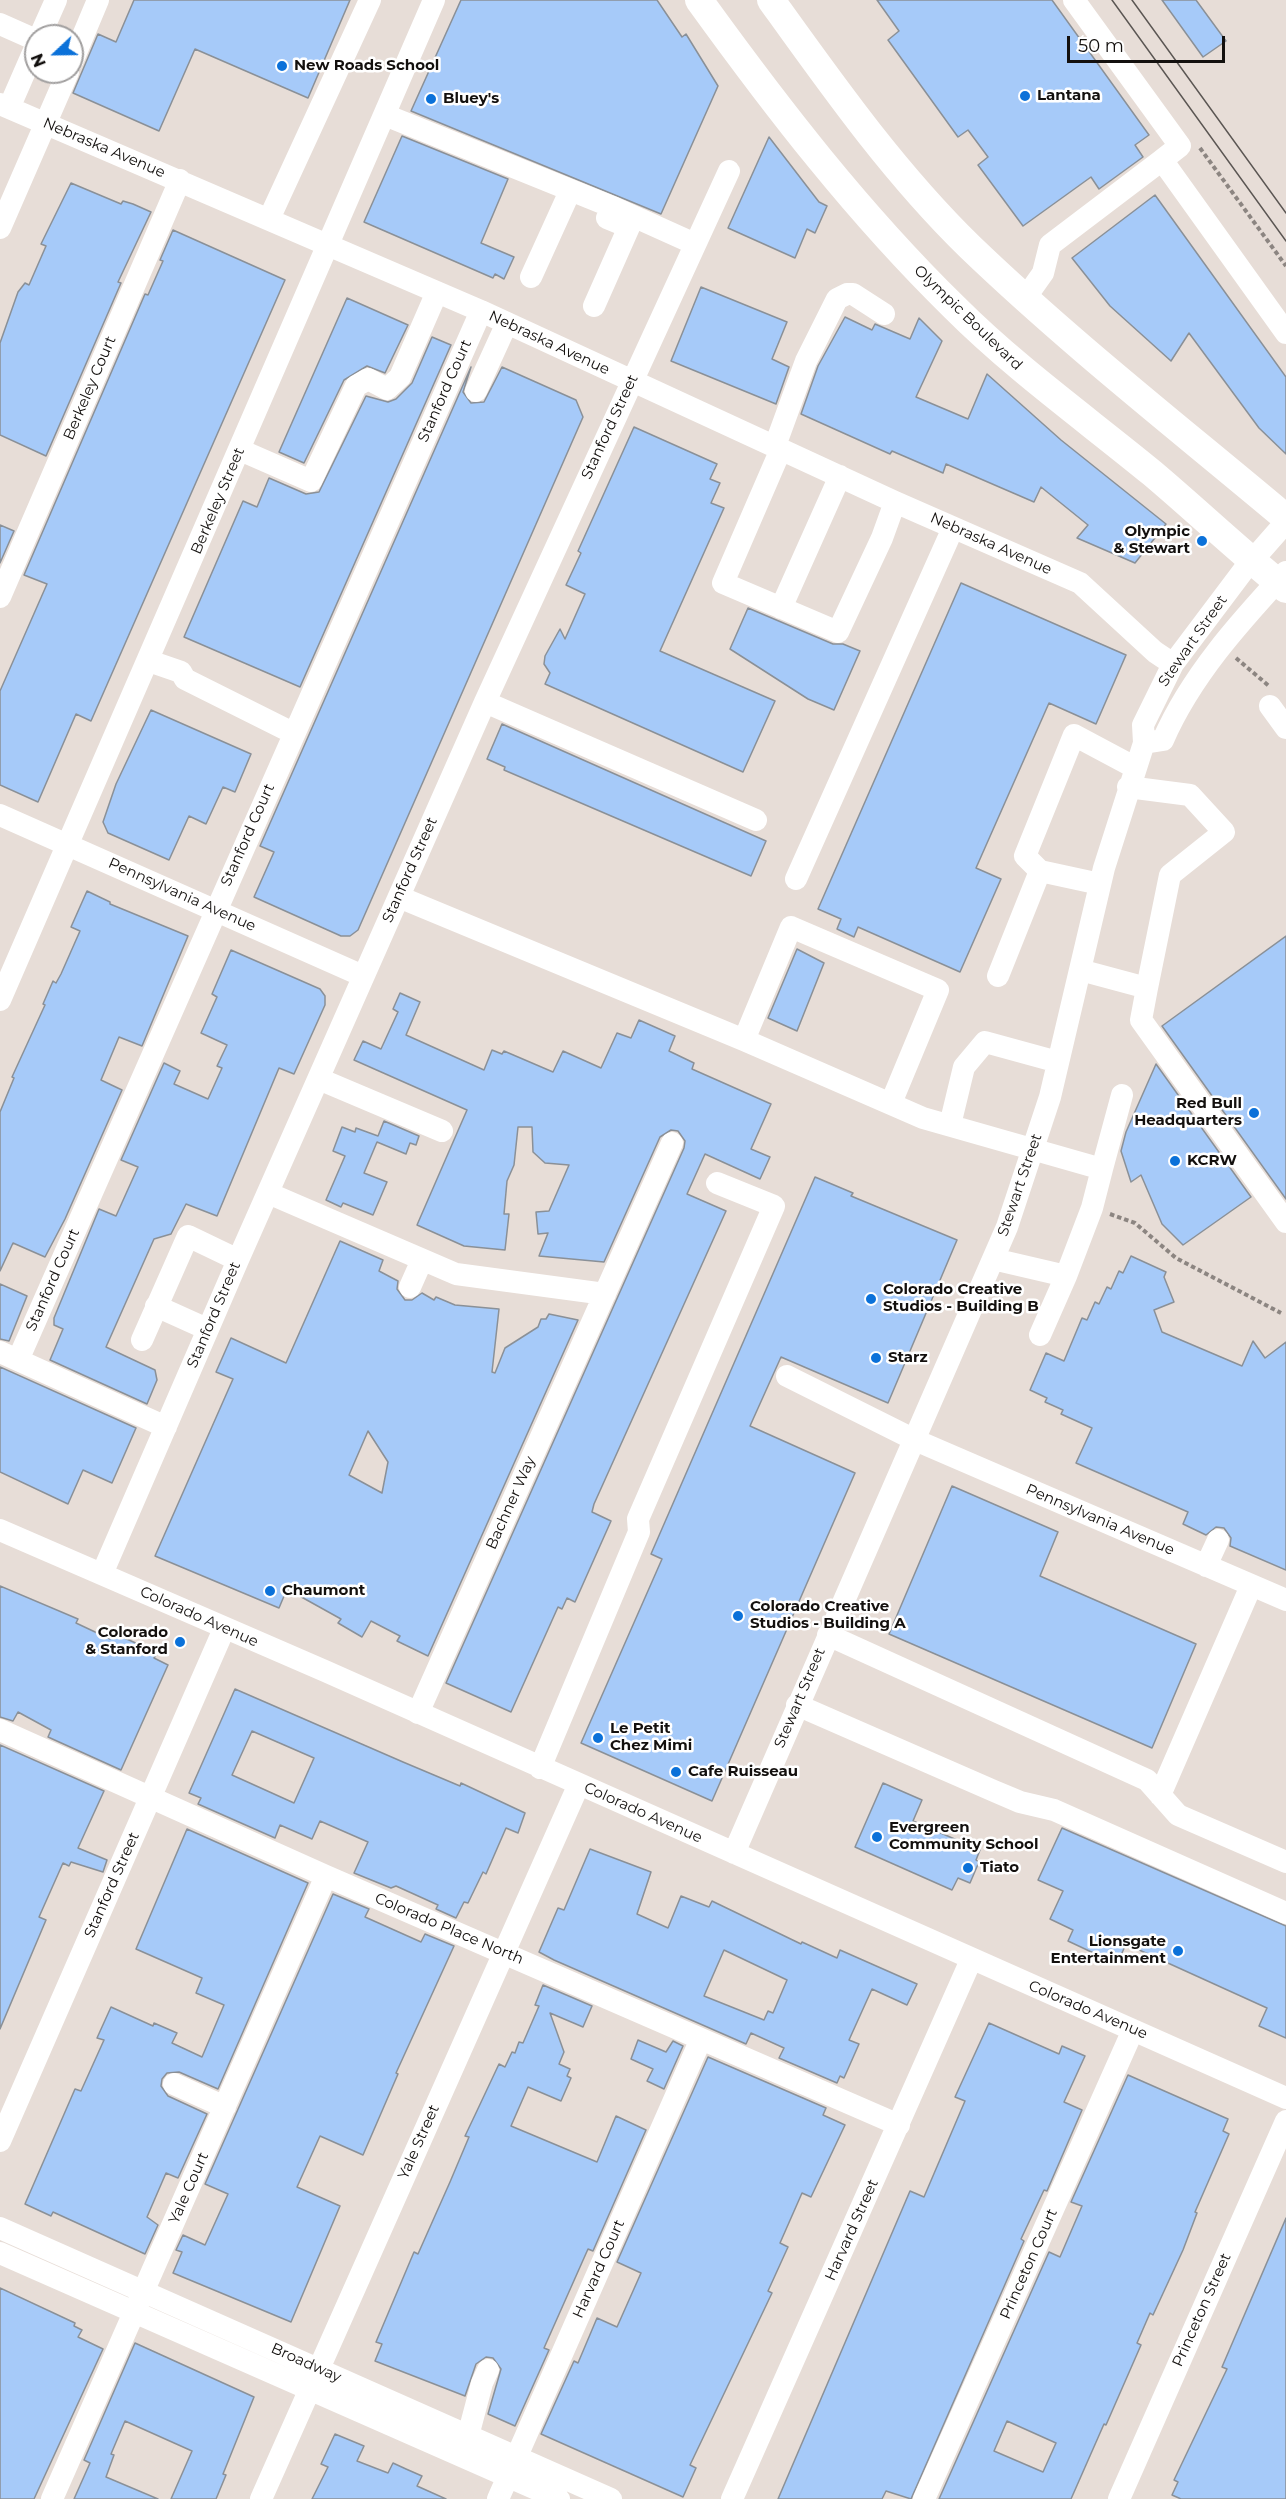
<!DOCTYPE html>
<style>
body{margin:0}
#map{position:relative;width:1286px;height:2499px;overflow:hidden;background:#e7ddd7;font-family:Montserrat,sans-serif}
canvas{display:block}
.north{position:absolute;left:24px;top:24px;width:60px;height:60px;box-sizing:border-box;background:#fff;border:2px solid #a19f9f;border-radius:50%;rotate:248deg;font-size:16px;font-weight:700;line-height:24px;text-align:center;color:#13100e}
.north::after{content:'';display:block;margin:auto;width:21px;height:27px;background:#0b71d9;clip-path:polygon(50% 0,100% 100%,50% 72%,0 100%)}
.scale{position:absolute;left:1067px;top:36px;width:158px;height:27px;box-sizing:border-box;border:3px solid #13100e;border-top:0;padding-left:8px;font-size:18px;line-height:21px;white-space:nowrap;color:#13100e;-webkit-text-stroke:4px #fff;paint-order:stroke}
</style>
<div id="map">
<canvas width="1286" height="2499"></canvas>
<div class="north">N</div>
<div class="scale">50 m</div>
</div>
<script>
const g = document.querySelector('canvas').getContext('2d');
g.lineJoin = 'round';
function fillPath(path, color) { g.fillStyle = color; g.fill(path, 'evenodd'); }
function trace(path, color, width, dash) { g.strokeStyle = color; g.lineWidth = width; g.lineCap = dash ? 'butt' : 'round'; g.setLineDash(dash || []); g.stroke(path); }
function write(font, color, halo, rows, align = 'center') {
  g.font = font + ' Montserrat,sans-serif'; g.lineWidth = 5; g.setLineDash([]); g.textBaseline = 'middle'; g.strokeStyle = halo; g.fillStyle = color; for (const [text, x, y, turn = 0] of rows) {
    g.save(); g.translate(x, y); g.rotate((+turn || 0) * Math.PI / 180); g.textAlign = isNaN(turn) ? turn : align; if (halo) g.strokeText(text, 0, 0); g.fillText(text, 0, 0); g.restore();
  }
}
const building = new Path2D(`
 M134,0H350L308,98L195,49L159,131L73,93L98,34L116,42Z
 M461,0H657L682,37L686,34L718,86L661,214L411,111Z
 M877,0H1052L1149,135L1135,145L1143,157L1099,189L1091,177L1023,226L978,165L988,157L968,130L958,137L888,40L899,31Z
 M1162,0H1196L1226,41L1203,57Z
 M402,136L508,179L481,243L514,257L504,279L495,274L493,278L364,222Z
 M769,137L819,202L827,206L815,233L807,229L795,258L728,228Z
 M71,183L121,204L123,201L133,204L151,212L118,282L121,283L46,456L0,435V343L18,292L25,283L29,285L46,246L41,244Z
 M1155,195L1286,377V454L1259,428L1189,333L1171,361L1110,306L1072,258Z
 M173,230L285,280L91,721L76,714L38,802L0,785V691L47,584L24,575L145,294L148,295L163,261L160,260Z
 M701,287L787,322L772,359L789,367L776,404L671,361Z
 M347,298L408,325L385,373L367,366L344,380L304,463L279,452Z
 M845,317L872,330L875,324L910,339L919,318L942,341L916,397L968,419L987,374L1061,440L1166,524L1135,563L1077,538L1088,525L1041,487L1034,502L946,464L943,473L892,451L890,454L801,414L818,366Z
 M432,337L451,345L300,687L184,637L243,501L257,507L269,478L306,494L319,492L366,396L388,402L396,399L412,383Z
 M471,367L463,392L471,403L484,402L502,367L576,400L583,417L358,930L350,936H341L254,897L274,852L260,846Z
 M634,427L717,464L710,479L720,483L711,503L724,508L660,651L775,701L743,772L545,684L550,673L544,664L545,656L560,629L565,639L585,594L566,585L581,553L578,551Z
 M0,525L14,531L0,563Z
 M961,583L1126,655L1096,724L1049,703L976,868L1001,879L960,972L858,927L854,937L837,929L841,919L818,909Z
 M748,608L833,644H843L860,651L834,710L808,699L730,649Z
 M151,710L251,754L235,792L223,787L206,824L189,816L169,860L108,833L103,822L116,784Z
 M502,724L766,841L751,876L504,770L505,767L487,759Z
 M87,891L110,902V904L188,936L142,1046L119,1037L101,1080L122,1090L65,1219L45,1257L13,1243L0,1271V1112L14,1078L12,1077L45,1005L43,1004L53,981L56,983L61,974L80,931L71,927Z
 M1286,936V1199L1162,1026Z
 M797,949L824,963L797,1031L768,1018Z
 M231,950L320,989L325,996V1005L294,1074L279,1068L217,1216L186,1204L171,1234L154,1239L106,1347L155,1370L157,1380L147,1404L50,1360L63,1329L54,1325V1318L99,1209L116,1216L138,1167L121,1160L164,1063L180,1071L174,1084L208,1099L222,1068L217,1066L227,1045L201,1033L217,997L212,994Z
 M400,993L420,1002L406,1035L484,1070L492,1050L502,1054L504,1051L553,1072L563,1051L601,1068L617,1033L631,1038L639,1020L675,1036L669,1051L694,1063L692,1069L771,1104L751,1149L770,1157L760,1179L705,1154L687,1194L726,1211L594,1504L592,1512L611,1521L575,1602L567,1598L562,1609L558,1607L511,1712L446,1683L684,1148L685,1141L678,1131L671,1130L660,1137L604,1262L539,1256L548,1233L538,1234L536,1212L549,1211L569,1165L545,1163L533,1152L532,1127H518L514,1165L507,1181L504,1214H509L505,1250L464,1246L417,1225L467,1110L354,1060L363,1041L381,1049L398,1012L393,1009Z
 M1156,1064L1251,1197L1183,1245L1162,1224L1141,1175L1131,1182L1121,1151L1126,1132Z
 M384,1121L419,1136L416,1145L410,1143L406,1154L377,1142L364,1173L387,1182L373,1215L343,1203L341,1207L326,1200L345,1156L333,1151L342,1127L355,1132L356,1128L378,1136Z
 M815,1177L853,1193L851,1196L957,1240L888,1403L781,1357L750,1426L855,1473L712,1801L581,1743L662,1559L651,1554Z
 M340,1241L383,1260L379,1271L398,1281L397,1289L405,1300H412L422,1293L434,1300L436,1297L455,1305L499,1309L492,1372L495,1373L505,1348L538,1327L541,1319H546L549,1314L578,1320L428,1656L397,1641L400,1636L371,1621L362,1637L338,1623L341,1619L287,1589L279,1608L155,1556L233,1379L216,1372L231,1338L286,1363ZM368,1431L388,1462L382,1493L349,1475Z
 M1131,1256L1166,1272L1164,1277L1174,1302L1154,1310L1162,1332L1242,1366L1253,1341L1265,1358L1286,1342V1570L1230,1546L1231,1538L1224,1528L1216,1527L1206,1535L1183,1524L1188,1512L1076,1463L1092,1428L1061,1414L1063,1410L1045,1402L1047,1398L1030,1390L1046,1353L1064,1361L1082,1318L1087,1320L1095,1302L1099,1304L1107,1287L1111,1289L1119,1271L1123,1273Z
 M0,1284L27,1296L9,1341L0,1339Z
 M0,1367L136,1428L112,1483L83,1470L68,1504L0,1472Z
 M952,1486L1058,1532L1040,1576L1196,1644L1152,1748L889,1634Z
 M0,1586L78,1619L76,1623L110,1639L112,1635L119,1638L120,1636L149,1649L148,1651L156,1655L154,1658L168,1665L121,1770L48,1737L51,1730L18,1712L13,1721L0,1717Z
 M235,1689L403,1762L460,1786L461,1783L525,1813L518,1833L506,1828L486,1874L483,1872L468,1903L464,1902L456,1918L436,1909L438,1905L396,1886L391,1888L354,1873L368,1842L320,1821L312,1839L280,1825L275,1838L198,1804L201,1798L189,1793ZM252,1731L314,1758L294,1803L232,1775Z
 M0,1745L104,1791L78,1848L107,1860L103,1872L71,1862L69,1866L63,1863L39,1917L46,1920L0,2029Z
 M883,1783L922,1800L913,1821L980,1850L976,1860L979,1862L970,1883L958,1878L952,1890L855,1847Z
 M1062,1828L1286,1926V2038L1259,2026L1267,2008L1126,1944L1117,1964L1068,1941L1073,1930L1050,1919L1063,1891L1038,1880Z
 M187,1829L308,1883L218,2089L179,2072L167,2073L162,2079L161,2086L168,2096L207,2114L178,2178L166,2173L147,2217L158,2225L145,2254L53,2212L51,2216L25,2204L75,2089L81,2091L104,2040L97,2038L111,2007L153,2026L154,2023L177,2033L172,2043L202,2057L224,2005L196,1993L202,1978L136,1949Z
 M590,1849L651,1872L637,1914L668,1928L681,1896L709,1907L712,1901L801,1944L802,1942L837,1958L840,1950L917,1984L907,2005L872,1989L849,2040L859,2044L844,2078L840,2076L837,2083L779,2058L784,2048L751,2033L746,2044L554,1960L539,1952L558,1908L564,1910ZM724,1950L787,1980L773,2013L768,2011L764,2020L704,1996Z
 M333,1894L369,1909L365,1917L421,1942L425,1934L454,1946L396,2073L398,2074L363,2155L320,2136L297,2187L340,2206L291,2322L173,2273L182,2252L176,2250L183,2235L205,2245L228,2194L205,2184Z
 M543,1985L592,2006L583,2027L550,2013L564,2052L559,2064L570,2069L567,2076L571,2078L561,2101L528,2087L511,2126L597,2162L616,2116L646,2130L593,2251L588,2249L544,2348L549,2350L515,2426L488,2414L501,2369L493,2358L486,2357L476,2364L465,2396L375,2361L382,2344L376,2342L414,2252L418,2254L450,2182L469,2137L465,2136L475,2115L499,2064L505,2067L512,2052L515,2053L519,2042L523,2043L539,2006L535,2005Z
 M989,2023L1059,2054L1062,2046L1085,2056L1064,2102L1082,2110L1047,2191L1044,2190L1021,2239L1024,2241L911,2499L886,2491L882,2499H778L910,2191L924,2197L965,2101L955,2097Z
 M638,2040L666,2052L673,2041L683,2046L664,2089L647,2081L653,2069L631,2059Z
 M708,2057L826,2108L823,2115L845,2125L811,2197L802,2193L780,2243L788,2247L768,2291L772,2293L690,2465L696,2468L683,2497L541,2434L574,2361L578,2363L597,2318L617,2327L641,2273L617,2262Z
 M1128,2075L1228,2119L1223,2131L1229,2134L1195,2212L1197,2213L1183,2250L1153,2315L1150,2313L1137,2343L1141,2345L1106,2425L1104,2424L1071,2499H939L1049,2252L1060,2257L1082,2206L1071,2202ZM1007,2421L1056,2443L1043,2472L994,2451Z
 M1286,2218V2499H1181L1172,2495L1178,2482L1174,2480L1227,2369L1222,2367Z
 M0,2288L75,2323L74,2326L82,2330L78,2337L103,2349L34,2499H0Z
 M135,2343L254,2397L223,2474L226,2475L216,2499H171L192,2451L125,2421L111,2454L114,2455L106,2477L158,2499H74L90,2463L84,2460Z
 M335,2434L364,2446L357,2461L388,2473L393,2463L406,2469L422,2476L417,2486L446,2499H312L328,2467L321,2464Z`);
const path = new Path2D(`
 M1200,148L1286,266
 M1236,658L1269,686
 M1110,1214L1135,1223L1176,1258L1281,1313`);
const minor = new Path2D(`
 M1074,0L1180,146L1162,160
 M0,24L36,40
 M40,36L56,0
 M72,62L98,0
 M0,104L481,311L895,502L1080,583L1155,652L1173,664
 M9,108L36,46
 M385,115L615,208L695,244
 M269,219L370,0
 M0,228L68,72
 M531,277L566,200
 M1026,297L1043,273L1050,245L1162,160L1286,333
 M594,306L629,227L607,218
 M476,391L507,323
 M775,446L806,361L837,299L847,294H853L884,314
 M781,449L723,583L838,632L882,538L895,502
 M240,450L311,481L356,386L368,379L387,389L400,377L437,292
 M0,597L180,180
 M781,608L840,476
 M149,661L181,672L185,679L293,733
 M485,702L756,820
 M1270,706L1286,728
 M1144,743L1163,740C1191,676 1239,623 1286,572
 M0,815L363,976
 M1040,871L1025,856L1074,735L1134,767
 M796,879L953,528
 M399,897L744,1040L923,1118L1102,1169L1092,1208L1066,1276L993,1259
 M1080,970L1147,988L1170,875L1224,832L1190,795L1128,787
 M998,976L1040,871L1100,884
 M1147,988L1141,1020L1286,1222
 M0,1000L434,0
 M744,1040L791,927L938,990L891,1103
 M319,1079L442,1131
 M950,1125L964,1067L985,1042L1058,1062
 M1102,1169L1122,1095
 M268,1193L456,1274L605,1294
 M410,1287L422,1260
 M156,1306L207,1329
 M1040,1335L1066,1276
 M142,1340L188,1236L238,1260
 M0,1352L166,1427
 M18,1360L481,311
 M787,1376L915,1440L1286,1600
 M0,1530L325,1671L1286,2098
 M1206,1566L1218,1540
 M102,1574L238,1260L485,702L729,171
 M828,1635L1147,1780L1178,1815L1286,1862
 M797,1705L994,1791L1020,1802L1054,1810L1286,1913
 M418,1713L672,1143
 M0,1730L326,1876L899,2125
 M540,1768L639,1532L638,1519L774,1206L717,1183
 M1160,1795L1251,1586
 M734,1853L1007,1227L1050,1097L1104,868L1144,743L1143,725L1173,664L1243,571L1286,522
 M174,2084L225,2107
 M0,2141L224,1629
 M0,2228L611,2499
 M0,2253L559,2499
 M468,2436L482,2383L488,2370
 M52,2499L326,1876
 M261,2499L579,1784
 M498,2499L701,2039
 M732,2499L971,1960
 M924,2499L1133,2030
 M1119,2499L1286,2121`);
const major = new Path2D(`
 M699,0C777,108 858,213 954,307C1015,368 1085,418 1152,473C1197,511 1240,552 1286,589
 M771,0C832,85 894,173 970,247C1070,343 1180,429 1286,518`);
const tram = new Path2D(`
 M1112,0L1286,241
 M1132,0L1286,213`);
const markers = [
 [282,66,6,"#0b71d9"],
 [1025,96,6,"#0b71d9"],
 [431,99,6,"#0b71d9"],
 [1202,541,6,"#0b71d9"],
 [1254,1113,6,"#0b71d9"],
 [1175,1161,6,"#0b71d9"],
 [871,1299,6,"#0b71d9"],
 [876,1358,6,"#0b71d9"],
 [270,1591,6,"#0b71d9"],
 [738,1616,6,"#0b71d9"],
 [180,1642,6,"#0b71d9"],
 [598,1738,6,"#0b71d9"],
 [676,1772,6,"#0b71d9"],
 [877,1837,6,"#0b71d9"],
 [968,1868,6,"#0b71d9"],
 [1178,1951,6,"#0b71d9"]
];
const poiNames = [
 ["New Roads School",294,66],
 ["Lantana",1037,96],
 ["Bluey's",443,99],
 ["Olympic",1190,532,"right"],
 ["& Stewart",1190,549,"right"],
 ["Red Bull",1242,1104,"right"],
 ["Headquarters",1242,1121,"right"],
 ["KCRW",1187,1161],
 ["Colorado Creative",883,1290],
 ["Studios - Building B",883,1307],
 ["Starz",888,1358],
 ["Chaumont",282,1591],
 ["Colorado Creative",750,1607],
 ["Studios - Building A",750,1624],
 ["Colorado",168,1633,"right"],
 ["& Stanford",168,1650,"right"],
 ["Le Petit",610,1729],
 ["Chez Mimi",610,1746],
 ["Cafe Ruisseau",688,1772],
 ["Evergreen",889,1828],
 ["Community School",889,1845],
 ["Tiato",980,1868],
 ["Lionsgate",1166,1942,"right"],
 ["Entertainment",1166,1959,"right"]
];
const streetNames = [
 ["Nebraska Avenue",104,148,23],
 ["Olympic Boulevard",968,318,44],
 ["Nebraska Avenue",549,343,25],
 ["Berkeley Court",90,388,-67],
 ["Stanford Court",445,391,-66],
 ["Stanford Street",610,427,-65],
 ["Berkeley Street",218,501,-67],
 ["Nebraska Avenue",991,544,24],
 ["Stewart Street",1193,641,-55],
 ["Stanford Court",248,835,-66],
 ["Stanford Street",410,870,-66],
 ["Pennsylvania Avenue",182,895,24],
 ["Stewart Street",1020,1185,-71],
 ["Stanford Court",53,1280,-66],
 ["Stanford Street",214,1315,-67],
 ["Bachner Way",511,1503,-66],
 ["Pennsylvania Avenue",1100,1520,23],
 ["Colorado Avenue",199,1617,24],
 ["Stewart Street",800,1698,-67],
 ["Colorado Avenue",643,1813,24],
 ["Stanford Street",112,1885,-66],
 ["Colorado Place North",449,1929,23],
 ["Colorado Avenue",1088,2010,23],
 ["Yale Street",419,2142,-66],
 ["Yale Court",189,2188,-66],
 ["Harvard Street",852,2230,-66],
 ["Princeton Court",1029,2264,-66],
 ["Harvard Court",599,2269,-66],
 ["Princeton Street",1202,2310,-66],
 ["Broadway",306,2363,24]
];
fillPath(building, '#a6caf9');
trace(building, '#8a9097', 1.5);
trace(path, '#8c8581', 4, [4.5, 3]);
trace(minor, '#fff', 22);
trace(major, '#fff', 28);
trace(tram, '#5b5653', 1.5);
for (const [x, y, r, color] of markers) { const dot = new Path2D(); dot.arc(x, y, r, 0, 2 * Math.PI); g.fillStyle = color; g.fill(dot); trace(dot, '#fff', 2); }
write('bold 15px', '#13100e', '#fff', poiNames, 'left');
write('15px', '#13100e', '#fff', streetNames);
</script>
